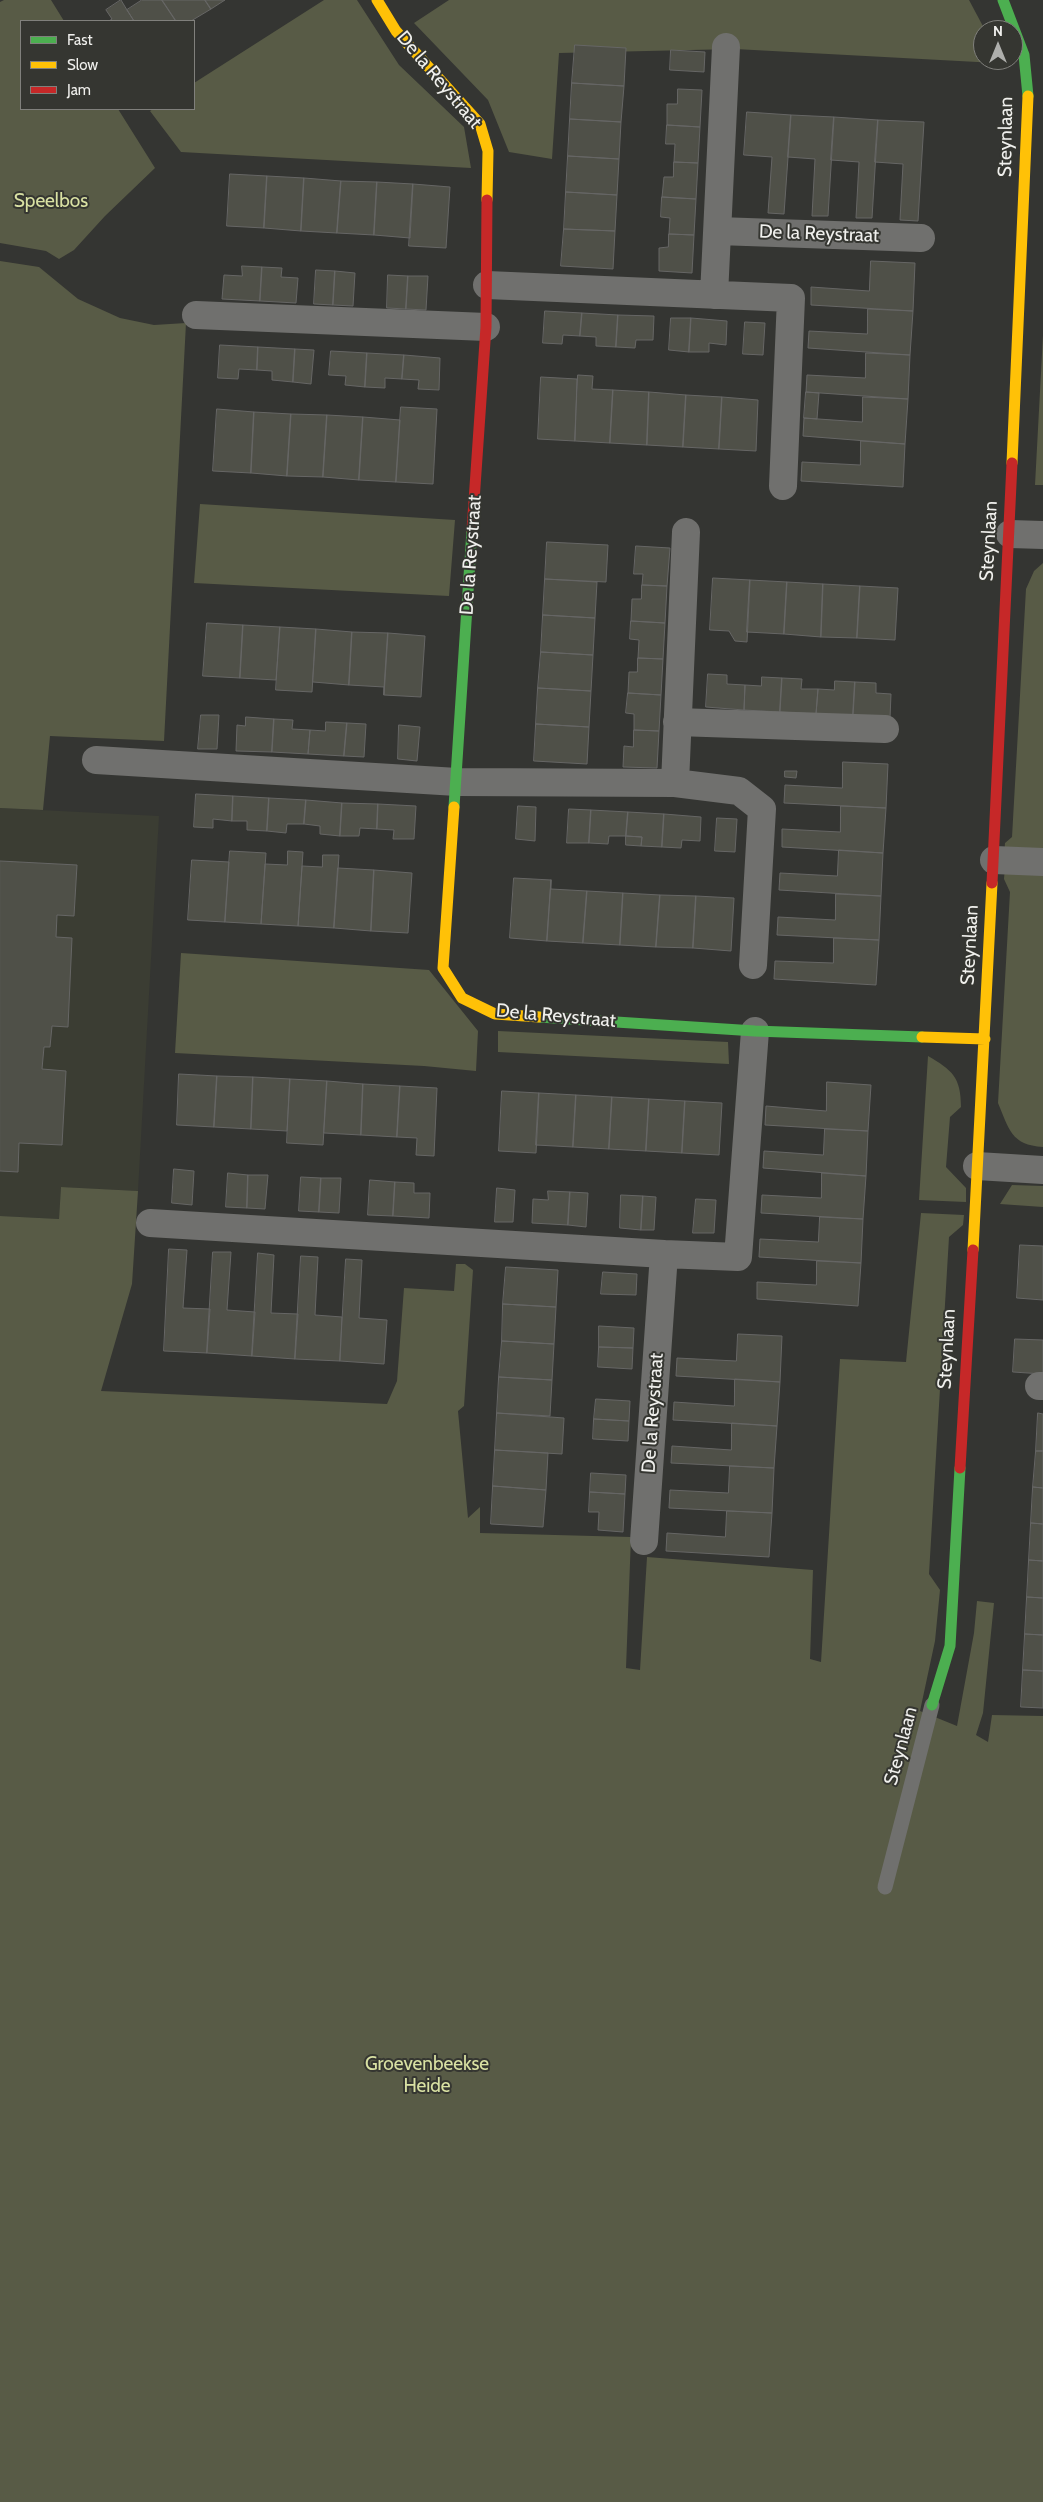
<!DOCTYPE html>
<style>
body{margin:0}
#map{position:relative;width:1043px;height:2502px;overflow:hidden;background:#343532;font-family:Cabin,sans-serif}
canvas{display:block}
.legend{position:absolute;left:20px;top:20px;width:175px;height:90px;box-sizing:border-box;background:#353631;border:1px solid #80807c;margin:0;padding:6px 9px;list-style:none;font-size:15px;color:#f0f0ed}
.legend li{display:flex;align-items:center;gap:10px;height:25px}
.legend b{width:25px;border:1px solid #80807c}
.north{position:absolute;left:973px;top:20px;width:50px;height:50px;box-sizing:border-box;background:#353631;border:1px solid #80807c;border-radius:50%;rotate:0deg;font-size:14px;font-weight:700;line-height:20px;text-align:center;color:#f0f0ed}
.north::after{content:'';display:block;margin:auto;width:18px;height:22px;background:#aeafac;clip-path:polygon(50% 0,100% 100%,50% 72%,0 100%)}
</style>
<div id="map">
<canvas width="1043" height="2502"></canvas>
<ul class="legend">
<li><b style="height:6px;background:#4caf50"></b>Fast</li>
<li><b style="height:6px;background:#ffc107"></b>Slow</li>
<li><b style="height:6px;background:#c62828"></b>Jam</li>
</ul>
<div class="north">N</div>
</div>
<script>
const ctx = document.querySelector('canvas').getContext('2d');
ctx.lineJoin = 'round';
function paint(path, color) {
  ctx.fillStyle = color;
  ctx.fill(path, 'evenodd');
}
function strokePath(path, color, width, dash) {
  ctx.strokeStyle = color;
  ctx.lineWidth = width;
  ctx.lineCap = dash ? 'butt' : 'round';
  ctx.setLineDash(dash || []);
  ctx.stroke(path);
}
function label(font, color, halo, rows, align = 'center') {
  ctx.font = font + ' Cabin,sans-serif';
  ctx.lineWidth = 4;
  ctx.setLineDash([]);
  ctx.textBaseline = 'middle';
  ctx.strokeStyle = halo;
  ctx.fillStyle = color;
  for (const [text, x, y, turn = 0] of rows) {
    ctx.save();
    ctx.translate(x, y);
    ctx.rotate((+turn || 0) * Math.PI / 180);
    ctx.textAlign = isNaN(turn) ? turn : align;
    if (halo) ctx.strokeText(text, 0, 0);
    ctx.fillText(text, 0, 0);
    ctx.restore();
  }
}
paint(new Path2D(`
 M 0,808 L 159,816 L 138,1191 L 61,1187 L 59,1219 L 0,1216 Z`), '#3b3d33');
paint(new Path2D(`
 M 4,0 L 51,0 L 64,21 L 21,21 L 21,109 L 118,109 L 155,168 L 105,216 L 74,250 L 59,259 L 46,251 L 0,243 L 0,2 Z
 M 324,0 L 357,0 L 399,65 L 464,127 L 471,168 L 181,152 L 150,111 L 153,109 L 194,109 L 194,83 Z
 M 449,0 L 969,0 L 985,30 L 983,30 L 983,60 L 995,60 L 996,63 L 735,49 L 559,53 L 552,159 L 509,152 L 488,100 L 414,23 Z
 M 0,261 L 39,267 L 78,299 L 120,318 L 154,325 L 186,323 L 164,741 L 50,736 L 43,810 L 0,808 Z
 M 1043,335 L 1043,485 L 1035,485 Z
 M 200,504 L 455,520 L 449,596 L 194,583 Z
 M 1043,563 L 1043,859 L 1004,856 L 1005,843 L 1012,837 L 1026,589 L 1034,571 Z
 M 1005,866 L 1043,869 L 1043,1147 C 1011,1145 1009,1129 998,1103 L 1010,892 L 1004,879 Z
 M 181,953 L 429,970 L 478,1031 L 476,1071 L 424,1066 L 175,1053 Z
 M 498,1031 L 728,1042 L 729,1064 L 498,1052 Z
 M 928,1056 C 952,1070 961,1077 961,1107 L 950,1117 L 946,1167 L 966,1188 L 966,1202 L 919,1200 Z
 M 1012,1185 L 1043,1186 L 1043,1207 L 1000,1204 Z
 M 61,1187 L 138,1191 L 132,1284 L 101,1391 L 387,1404 L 397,1381 L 404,1288 L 454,1291 L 456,1264 L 465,1264 L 473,1270 L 464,1406 L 458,1411 L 468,1518 L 480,1507 L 480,1533 L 631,1537 L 626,1668 L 640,1670 L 647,1557 L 813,1570 L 810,1659 L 821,1662 L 840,1359 L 906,1362 L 921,1213 L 964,1215 L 963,1225 L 949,1237 L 929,1574 L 940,1590 L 935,1641 L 920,1711 L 957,1726 L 974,1633 L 977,1601 L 994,1603 L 983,1713 L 976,1735 L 988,1742 L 992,1715 L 1043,1716 L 1043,2502 L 0,2502 L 0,1216 L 59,1219 Z`), '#585b46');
const building = new Path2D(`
 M 121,0 L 127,10 L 134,21 L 109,21 L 112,19 L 106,10 Z
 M 142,0 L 162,0 L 176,21 L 134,21 L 127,10 Z
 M 162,0 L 205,0 L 211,9 L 191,21 L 176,21 Z
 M 205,0 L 225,0 L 211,9 Z
 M 575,45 L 626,48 L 624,86 L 572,83 Z
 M 671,50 L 705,52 L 704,72 L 670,70 Z
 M 572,83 L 624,86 L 621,122 L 570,119 Z
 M 678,89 L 702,90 L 700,127 L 667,125 L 667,104 L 677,104 Z
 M 747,112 L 791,115 L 784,214 L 768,213 L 772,157 L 744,155 Z
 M 791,115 L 834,117 L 828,216 L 812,216 L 815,159 L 788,157 Z
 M 834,117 L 878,120 L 872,218 L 856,218 L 859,162 L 831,160 Z
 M 570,119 L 621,122 L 619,159 L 568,156 Z
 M 878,120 L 924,122 L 918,221 L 900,220 L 903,164 L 875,162 Z
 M 667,125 L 700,127 L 698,163 L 674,162 L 675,144 L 666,144 Z
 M 568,156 L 619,159 L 617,195 L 566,192 Z
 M 674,162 L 698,163 L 696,199 L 662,197 L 664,177 L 673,177 Z
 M 230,174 L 267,176 L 264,228 L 227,226 Z
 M 267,176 L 304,178 L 301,231 L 264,228 Z
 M 304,178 L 341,181 L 337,233 L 301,231 Z
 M 341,181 L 377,182 L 374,235 L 337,233 Z
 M 377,182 L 413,184 L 410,238 L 374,235 Z
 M 413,184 L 450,187 L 446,248 L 409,246 Z
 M 566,192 L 617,195 L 615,231 L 564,229 Z
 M 662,197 L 696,199 L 694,235 L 669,234 L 670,218 L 661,217 Z
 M 564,229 L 615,231 L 613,269 L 561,266 Z
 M 669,234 L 694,235 L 692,273 L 659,271 L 659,248 L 668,247 Z
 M 871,261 L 915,263 L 913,311 L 811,305 L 811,287 L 869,291 Z
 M 242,266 L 262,267 L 260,301 L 222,299 L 224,275 L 242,276 Z
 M 262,267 L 282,268 L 281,277 L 298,278 L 296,303 L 260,301 Z
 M 316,270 L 335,271 L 333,305 L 314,304 Z
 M 335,271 L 355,273 L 353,306 L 333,305 Z
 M 388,275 L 408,276 L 406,309 L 387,308 Z
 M 408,276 L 428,276 L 426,310 L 406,309 Z
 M 868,309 L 913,311 L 910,355 L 808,348 L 809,331 L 867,334 Z
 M 545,311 L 582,313 L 580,336 L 563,335 L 562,344 L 543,343 Z
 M 582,313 L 618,315 L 616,347 L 596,346 L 596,337 L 580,336 Z
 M 618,315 L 654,316 L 653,340 L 636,340 L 635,348 L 616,347 Z
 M 671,318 L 691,318 L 689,352 L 669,350 Z
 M 691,318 L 727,321 L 726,345 L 709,343 L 709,352 L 689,352 Z
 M 745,322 L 765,323 L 763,355 L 743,354 Z
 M 220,345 L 258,347 L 257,370 L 239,369 L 238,379 L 218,378 Z
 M 258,347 L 295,349 L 293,382 L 272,380 L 272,371 L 257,370 Z
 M 295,349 L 314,350 L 311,384 L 293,382 Z
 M 331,351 L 367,353 L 365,387 L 345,385 L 346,376 L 329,375 Z
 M 367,353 L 404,355 L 402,379 L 385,378 L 385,388 L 365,387 Z
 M 866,353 L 910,355 L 908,399 L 806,392 L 807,375 L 865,378 Z
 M 404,355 L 440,358 L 439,390 L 418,389 L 419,380 L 402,379 Z
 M 578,375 L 593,376 L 592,389 L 613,390 L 610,443 L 575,441 Z
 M 541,377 L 577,379 L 575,441 L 538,439 Z
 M 613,390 L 649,392 L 647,445 L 610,443 Z
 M 649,392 L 686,395 L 683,447 L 647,445 Z
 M 806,392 L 819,393 L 817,419 L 804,418 Z
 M 686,395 L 722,397 L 719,449 L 683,447 Z
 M 722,397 L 758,400 L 756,451 L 719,449 Z
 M 863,397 L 908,399 L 905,444 L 803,436 L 804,418 L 862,422 Z
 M 401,407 L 437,409 L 433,484 L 396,482 Z
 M 217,409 L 254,412 L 251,473 L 213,471 Z
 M 254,412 L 291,414 L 287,476 L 251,473 Z
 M 291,414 L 327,415 L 323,477 L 287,476 Z
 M 327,415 L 363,417 L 359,480 L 323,477 Z
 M 363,417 L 400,420 L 396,482 L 359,480 Z
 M 861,441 L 905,444 L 903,487 L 801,481 L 802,462 L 860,465 Z
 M 547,542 L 608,545 L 606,582 L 545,579 Z
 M 636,546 L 670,548 L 667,586 L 642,585 L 643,574 L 634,574 Z
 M 713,578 L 750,580 L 747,642 L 735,641 L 729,631 L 710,630 Z
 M 545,579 L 597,582 L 595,618 L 543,615 Z
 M 750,580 L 787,582 L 784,634 L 747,632 Z
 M 787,582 L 823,584 L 821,637 L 784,634 Z
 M 823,584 L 860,586 L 857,638 L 821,637 Z
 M 642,585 L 667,586 L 665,623 L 631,621 L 632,599 L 641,599 Z
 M 860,586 L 898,588 L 895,640 L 857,638 Z
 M 543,615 L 595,618 L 593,655 L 541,652 Z
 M 631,621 L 665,623 L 663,659 L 638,658 L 639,640 L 630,639 Z
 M 207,623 L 243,625 L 240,678 L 203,676 Z
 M 243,625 L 280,627 L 276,680 L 240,678 Z
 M 280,627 L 316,629 L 312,692 L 276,690 Z
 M 316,629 L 352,632 L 349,685 L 313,682 Z
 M 352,632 L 388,633 L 384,695 L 384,687 L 349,685 Z
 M 388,633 L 425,636 L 421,697 L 384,695 Z
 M 541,652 L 593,655 L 591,691 L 538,688 Z
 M 638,658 L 663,659 L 661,695 L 628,693 L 629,672 L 637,672 Z
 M 708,674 L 727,675 L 727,684 L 745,685 L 744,710 L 706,707 Z
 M 762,677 L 782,678 L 780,712 L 744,710 L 745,685 L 761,686 Z
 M 782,678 L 802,679 L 801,689 L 818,689 L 816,714 L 780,712 Z
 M 835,681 L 855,682 L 853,716 L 816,714 L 818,689 L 834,690 Z
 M 855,682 L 876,683 L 876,693 L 891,694 L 890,718 L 853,716 Z
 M 538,688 L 591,691 L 589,727 L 536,724 Z
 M 628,693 L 661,695 L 659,731 L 634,730 L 634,714 L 626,713 Z
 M 201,715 L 219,715 L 217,749 L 198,749 Z
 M 246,717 L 274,719 L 272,752 L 236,751 L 237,725 L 245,726 Z
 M 274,719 L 293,720 L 292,729 L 310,730 L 308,754 L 272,752 Z
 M 326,722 L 347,723 L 344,756 L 308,754 L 310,730 L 325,731 Z
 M 347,723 L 366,724 L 364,757 L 344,756 Z
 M 536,724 L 589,727 L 587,764 L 534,761 Z
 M 399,725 L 420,727 L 417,761 L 398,759 Z
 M 634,730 L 659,731 L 657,768 L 623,767 L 624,746 L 633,747 Z
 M 843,762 L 888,764 L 886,808 L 784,803 L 785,785 L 842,788 Z
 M 785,771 L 797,771 L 796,778 L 785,777 Z
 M 196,794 L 233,796 L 232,821 L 213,819 L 213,828 L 194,827 Z
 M 233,796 L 269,798 L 267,831 L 247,830 L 247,821 L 232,821 Z
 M 269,798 L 306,800 L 304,824 L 287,824 L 286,833 L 267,831 Z
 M 306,800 L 342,803 L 340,836 L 320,834 L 320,826 L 304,824 Z
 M 342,803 L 378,804 L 377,829 L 360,828 L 359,836 L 340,836 Z
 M 378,804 L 416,806 L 414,839 L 393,839 L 394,830 L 377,829 Z
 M 518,806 L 536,807 L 535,841 L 516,839 Z
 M 841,806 L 886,808 L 883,853 L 782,847 L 782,829 L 840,832 Z
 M 569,809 L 591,810 L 589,843 L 567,843 Z
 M 591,810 L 628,812 L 626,836 L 609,836 L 608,844 L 589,843 Z
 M 628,812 L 664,814 L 662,847 L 641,846 L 642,837 L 626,836 Z
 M 664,814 L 701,817 L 700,841 L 682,840 L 681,848 L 662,847 Z
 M 717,818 L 737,819 L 735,852 L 715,851 Z
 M 626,836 L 642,837 L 641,846 L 626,845 Z
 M 839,850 L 883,853 L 881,896 L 779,890 L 780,873 L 837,876 Z
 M 230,851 L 266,853 L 261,924 L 225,922 Z
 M 288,851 L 303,852 L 298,926 L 261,924 L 265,864 L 287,865 Z
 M 323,855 L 339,855 L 334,928 L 298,926 L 302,866 L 322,867 Z
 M 192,860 L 229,862 L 225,922 L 188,920 Z
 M 0,861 L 77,865 L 74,916 L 57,915 L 56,937 L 72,938 L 68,1027 L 52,1026 L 50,1047 L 44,1047 L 42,1069 L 66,1071 L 62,1145 L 19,1143 L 18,1172 L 0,1171 Z
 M 338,868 L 374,870 L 371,931 L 334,928 Z
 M 374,870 L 412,873 L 408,933 L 371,931 Z
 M 514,878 L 551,880 L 547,941 L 510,938 Z
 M 551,880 L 551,889 L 587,891 L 583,943 L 547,941 Z
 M 587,891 L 623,893 L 620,945 L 583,943 Z
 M 623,893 L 660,895 L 656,947 L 620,945 Z
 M 836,894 L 881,896 L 879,940 L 777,935 L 778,917 L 835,920 Z
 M 660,895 L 696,896 L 693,948 L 656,947 Z
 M 696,896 L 734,898 L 731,951 L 693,948 Z
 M 834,938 L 879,940 L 876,985 L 774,979 L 775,961 L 833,963 Z
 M 179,1074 L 217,1076 L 214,1127 L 177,1125 Z
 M 217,1076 L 253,1077 L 251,1129 L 214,1127 Z
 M 253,1077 L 290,1079 L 287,1131 L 251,1129 Z
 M 290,1079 L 327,1081 L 323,1145 L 287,1143 Z
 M 327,1081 L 363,1084 L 361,1135 L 324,1133 Z
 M 827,1082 L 871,1085 L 868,1131 L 765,1125 L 766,1106 L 826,1111 Z
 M 363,1084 L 400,1086 L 397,1137 L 361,1135 Z
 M 400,1086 L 437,1088 L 434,1156 L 416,1155 L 417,1138 L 397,1137 Z
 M 502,1091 L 539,1093 L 536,1153 L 499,1151 Z
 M 539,1093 L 576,1095 L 573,1147 L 536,1145 Z
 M 576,1095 L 612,1097 L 609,1149 L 573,1147 Z
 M 612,1097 L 649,1099 L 646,1151 L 609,1149 Z
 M 649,1099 L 685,1101 L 682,1153 L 646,1151 Z
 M 685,1101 L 722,1103 L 719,1155 L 682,1153 Z
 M 825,1129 L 868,1131 L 866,1176 L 763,1168 L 764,1151 L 823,1155 Z
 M 174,1169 L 194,1171 L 192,1205 L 172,1203 Z
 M 228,1173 L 248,1175 L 247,1208 L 226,1207 Z
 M 822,1173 L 866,1176 L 863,1219 L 761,1213 L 762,1195 L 821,1198 Z
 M 248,1175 L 268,1175 L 265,1209 L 247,1208 Z
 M 301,1177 L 321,1178 L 319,1212 L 299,1211 Z
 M 321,1178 L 341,1178 L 339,1213 L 319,1212 Z
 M 370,1180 L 395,1182 L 393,1216 L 368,1215 Z
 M 395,1182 L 414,1183 L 414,1193 L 430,1193 L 429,1218 L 393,1216 Z
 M 497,1188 L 515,1190 L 513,1222 L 495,1222 Z
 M 548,1191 L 570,1192 L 568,1225 L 532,1223 L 533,1199 L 548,1200 Z
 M 570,1192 L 588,1193 L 586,1227 L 568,1225 Z
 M 621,1195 L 643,1196 L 641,1230 L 620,1228 Z
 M 643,1196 L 656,1197 L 654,1230 L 641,1230 Z
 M 696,1199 L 716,1200 L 714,1233 L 693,1233 Z
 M 820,1217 L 863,1219 L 861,1263 L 759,1257 L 760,1239 L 818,1242 Z
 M 1020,1245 L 1043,1246 L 1043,1300 L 1017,1298 Z
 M 169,1249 L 187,1250 L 183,1308 L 210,1309 L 207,1353 L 164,1351 Z
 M 213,1252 L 231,1252 L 227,1310 L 255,1312 L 252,1356 L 207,1353 Z
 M 258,1253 L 274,1255 L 271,1313 L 298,1314 L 295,1359 L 252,1356 Z
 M 301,1256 L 318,1257 L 315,1315 L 342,1317 L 340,1361 L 295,1359 Z
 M 346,1259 L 362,1260 L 359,1318 L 387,1320 L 384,1364 L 340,1361 Z
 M 817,1261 L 861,1263 L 858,1306 L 757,1299 L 757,1282 L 816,1285 Z
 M 506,1267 L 558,1270 L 556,1307 L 503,1304 Z
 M 603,1272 L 637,1274 L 636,1295 L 601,1294 Z
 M 503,1304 L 556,1307 L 554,1344 L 502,1341 Z
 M 599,1326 L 634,1328 L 633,1348 L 599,1347 Z
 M 738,1334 L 782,1336 L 780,1382 L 676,1376 L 677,1358 L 736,1361 Z
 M 1015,1339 L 1043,1340 L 1043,1374 L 1013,1372 Z
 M 502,1341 L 554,1344 L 552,1380 L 499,1377 Z
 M 599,1347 L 633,1348 L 632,1369 L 598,1367 Z
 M 499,1377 L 552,1380 L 550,1416 L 497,1413 Z
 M 735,1379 L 780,1382 L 777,1426 L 673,1420 L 674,1402 L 734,1406 Z
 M 596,1399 L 630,1401 L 629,1421 L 594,1419 Z
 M 497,1413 L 564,1418 L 562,1454 L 495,1450 Z
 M 1038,1413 L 1043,1414 L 1043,1451 L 1036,1451 Z
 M 594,1419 L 629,1421 L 628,1441 L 593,1439 Z
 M 732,1423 L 777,1426 L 774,1468 L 671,1463 L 672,1446 L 731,1450 Z
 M 495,1450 L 548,1453 L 546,1490 L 493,1486 Z
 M 1036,1451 L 1043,1451 L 1043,1488 L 1033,1487 Z
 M 730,1466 L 774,1468 L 772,1513 L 669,1508 L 670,1490 L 728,1493 Z
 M 591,1473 L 626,1475 L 625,1494 L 590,1492 Z
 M 493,1486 L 546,1490 L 543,1527 L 491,1524 Z
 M 1033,1487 L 1043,1488 L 1043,1524 L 1031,1523 Z
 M 590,1492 L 625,1494 L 623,1532 L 598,1530 L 599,1512 L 589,1512 Z
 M 727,1511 L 772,1513 L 769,1557 L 666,1551 L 667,1533 L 725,1537 Z
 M 1031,1523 L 1043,1524 L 1043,1561 L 1029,1560 Z
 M 1029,1560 L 1043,1561 L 1043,1598 L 1027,1597 Z
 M 1027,1597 L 1043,1598 L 1043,1635 L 1025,1634 Z
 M 1025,1634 L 1043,1635 L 1043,1671 L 1023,1670 Z
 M 1023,1670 L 1043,1671 L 1043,1708 L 1021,1707 Z`);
paint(building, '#4f5048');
strokePath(building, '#666665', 1);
strokePath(new Path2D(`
 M 885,1887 L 932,1705`), '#70706e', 15);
strokePath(new Path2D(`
 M 718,231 L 921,238
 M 487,285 L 791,298 L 783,486
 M 714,295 L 726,47
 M 196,315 L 486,327
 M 1010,534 L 1043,535
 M 677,722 L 885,729
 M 96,760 L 457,782 L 675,783 L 739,791 L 762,809 L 753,965
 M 675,783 L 686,532
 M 994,860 L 1043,862
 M 977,1166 L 1043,1170
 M 150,1223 L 664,1254 L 738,1257 L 755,1031
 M 1039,1386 L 1043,1386
 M 644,1541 L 664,1254`), '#70706e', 28);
strokePath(new Path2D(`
 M 1003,0 L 1024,55 L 1028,96
 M 454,807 L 472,530
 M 539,1017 L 755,1031 L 922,1037
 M 932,1705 L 950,1646 L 960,1468`), '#4caf50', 11);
strokePath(new Path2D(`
 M 377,0 L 396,31 L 480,124 L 488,151 L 487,200
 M 1012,463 L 1028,96
 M 454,807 L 443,968 L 462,998 L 495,1014 L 539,1017
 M 922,1037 L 985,1039
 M 973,1250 L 992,883`), '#ffc107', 11);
strokePath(new Path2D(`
 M 472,530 L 486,327 L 487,200
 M 992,883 L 1012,463
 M 960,1468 L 973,1250`), '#c62828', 11);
label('19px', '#f0f0ed', '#353631', [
 ["De la Reystraat",439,80,50],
 ["Steynlaan",1006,137,-89],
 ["De la Reystraat",819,234,2],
 ["Steynlaan",989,541,-87],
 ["De la Reystraat",471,555,-86],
 ["Steynlaan",970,945,-87],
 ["De la Reystraat",556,1016,5],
 ["Steynlaan",947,1349,-87],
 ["De la Reystraat",653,1413,-86],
 ["Steynlaan",901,1746,-75]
]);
label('19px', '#d9e1a3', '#353631', [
 ["Speelbos",51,201],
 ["Groevenbeekse",427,2064],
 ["Heide",427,2086]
]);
</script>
